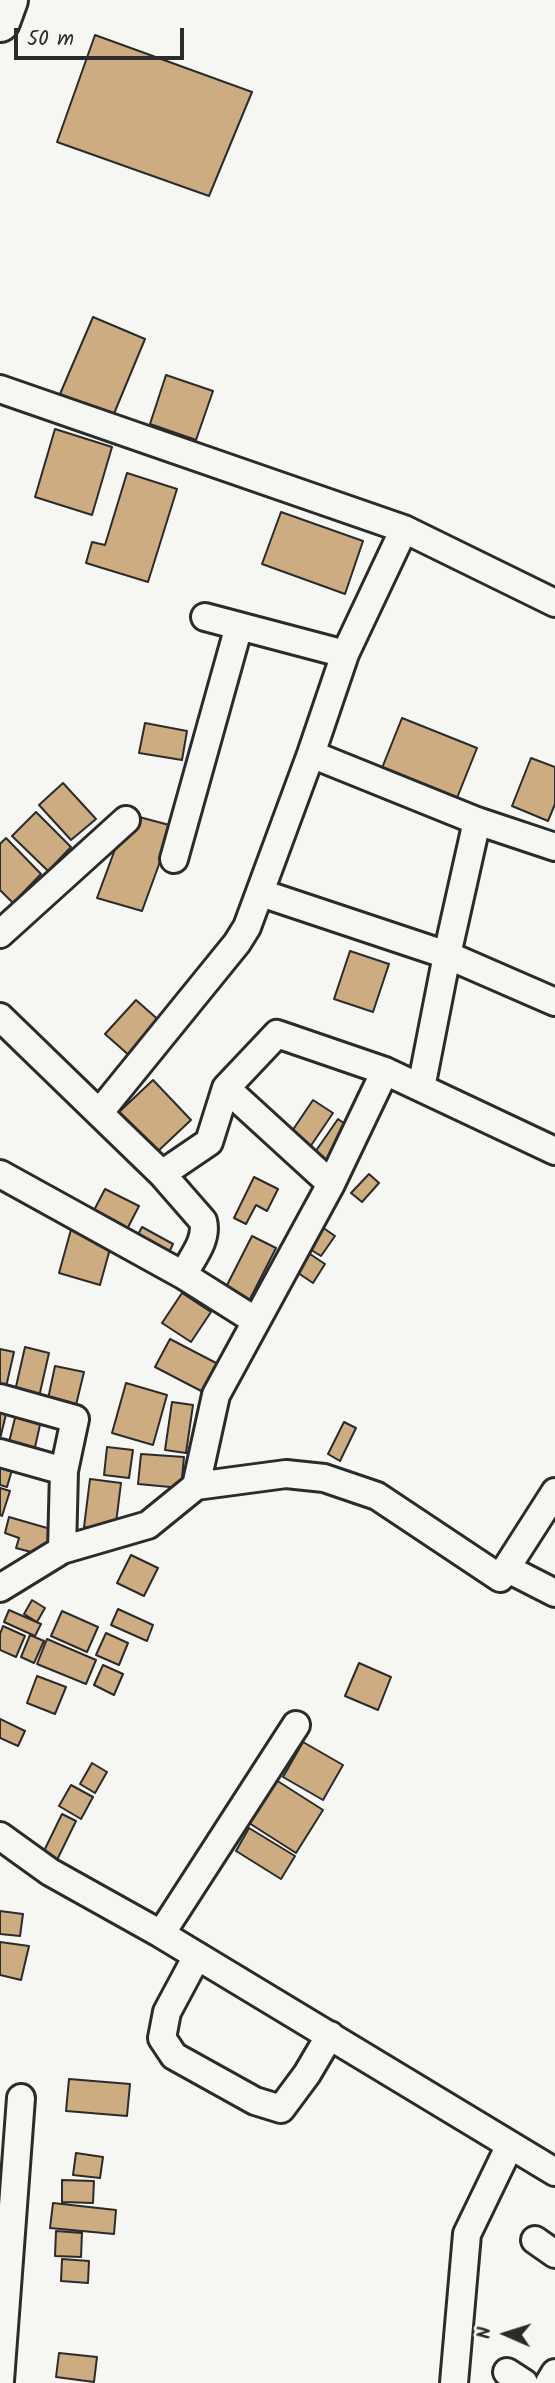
<!DOCTYPE html>
<style>
body{margin:0}
#map{position:relative;width:555px;height:2383px;overflow:hidden;background:#f6f6f2;font-family:Kalam,sans-serif}
canvas{display:block}
.north{position:absolute;left:471px;top:2299px;width:70px;height:70px;-webkit-text-stroke:5px #f6f6f2;paint-order:stroke;rotate:273deg;font-size:19px;font-weight:700;line-height:28px;text-align:center;color:#2b2b2b}
.north::after{content:'';display:block;margin:auto;width:24px;height:32px;background:#2b2b2b;clip-path:polygon(50% 0,100% 100%,50% 72%,0 100%)}
.scale{position:absolute;left:14px;top:28px;width:170px;height:32px;box-sizing:border-box;border:4px solid #2b2b2b;border-top:0;padding-left:9px;font-size:21px;line-height:24px;white-space:nowrap;color:#2b2b2b;-webkit-text-stroke:5px #f6f6f2;paint-order:stroke}
</style>
<div id="map">
<canvas width="555" height="2383"></canvas>
<div class="north">N</div>
<div class="scale">50 m</div>
</div>
<script>
const ctx = document.querySelector('canvas').getContext('2d');
ctx.lineJoin = 'round';
function paint(path, color) {
  ctx.fillStyle = color;
  ctx.fill(path, 'evenodd');
}
function strokePath(path, color, width, dash) {
  ctx.strokeStyle = color;
  ctx.lineWidth = width;
  ctx.lineCap = dash ? 'butt' : 'round';
  ctx.setLineDash(dash || []);
  ctx.stroke(path);
}
const building = new Path2D(`
 M 95,35 L 252,92 L 209,196 L 57,142 Z
 M 93,317 L 145,339 L 113,416 L 60,394 Z
 M 166,375 L 213,391 L 196,440 L 150,424 Z
 M 55,429 L 112,447 L 92,515 L 35,497 Z
 M 127,473 L 177,489 L 148,582 L 86,563 L 92,542 L 105,545 Z
 M 281,512 L 363,541 L 345,594 L 262,564 Z
 M 402,718 L 477,748 L 457,798 L 382,768 Z
 M 145,723 L 187,731 L 182,760 L 139,753 Z
 M 531,758 L 555,767 L 555,804 L 548,821 L 512,806 Z
 M 63,783 L 96,819 L 71,840 L 39,805 Z
 M 36,812 L 71,847 L 48,871 L 12,836 Z
 M 128,814 L 173,826 L 142,911 L 97,898 Z
 M 6,838 L 41,874 L 13,903 L 0,890 L 0,844 Z
 M 350,951 L 389,964 L 373,1012 L 334,999 Z
 M 136,1000 L 162,1023 L 131,1057 L 105,1034 Z
 M 153,1080 L 191,1120 L 156,1153 L 118,1113 Z
 M 313,1100 L 333,1113 L 308,1150 L 288,1137 Z
 M 338,1119 L 352,1129 L 328,1165 L 313,1155 Z
 M 369,1174 L 379,1183 L 362,1202 L 351,1193 Z
 M 254,1177 L 278,1189 L 267,1211 L 256,1205 L 246,1224 L 234,1218 Z
 M 105,1189 L 139,1206 L 123,1237 L 89,1220 Z
 M 72,1226 L 113,1238 L 100,1285 L 59,1273 Z
 M 142,1227 L 173,1244 L 166,1259 L 134,1242 Z
 M 322,1227 L 335,1236 L 321,1256 L 308,1248 Z
 M 252,1236 L 276,1248 L 248,1303 L 224,1291 Z
 M 304,1250 L 325,1264 L 313,1283 L 292,1269 Z
 M 182,1293 L 211,1312 L 191,1342 L 162,1323 Z
 M 170,1339 L 220,1365 L 205,1393 L 155,1367 Z
 M 25,1347 L 49,1353 L 39,1397 L 15,1391 Z
 M 0,1349 L 14,1352 L 6,1387 L 0,1386 Z
 M 55,1366 L 84,1372 L 76,1405 L 48,1399 Z
 M 126,1383 L 167,1395 L 153,1445 L 112,1433 Z
 M 172,1402 L 193,1405 L 186,1453 L 165,1450 Z
 M 0,1404 L 8,1406 L 0,1439 Z
 M 17,1410 L 42,1416 L 33,1456 L 7,1450 Z
 M 344,1422 L 356,1428 L 340,1461 L 328,1454 Z
 M 107,1447 L 133,1450 L 129,1478 L 104,1475 Z
 M 141,1454 L 184,1457 L 181,1488 L 138,1484 Z
 M 0,1459 L 14,1463 L 7,1487 L 0,1485 Z
 M 90,1479 L 121,1483 L 115,1531 L 84,1527 Z
 M 0,1488 L 10,1491 L 2,1516 L 0,1515 Z
 M 9,1517 L 54,1530 L 46,1556 L 16,1548 L 19,1538 L 5,1533 Z
 M 131,1555 L 158,1568 L 144,1596 L 117,1583 Z
 M 32,1600 L 45,1608 L 37,1622 L 24,1614 Z
 M 118,1609 L 153,1625 L 147,1641 L 111,1625 Z
 M 9,1610 L 41,1624 L 35,1636 L 4,1622 Z
 M 62,1611 L 98,1627 L 87,1652 L 51,1636 Z
 M 3,1626 L 25,1636 L 16,1657 L 0,1650 L 0,1634 Z
 M 106,1633 L 128,1643 L 119,1665 L 96,1655 Z
 M 30,1635 L 44,1641 L 34,1663 L 21,1657 Z
 M 47,1639 L 96,1660 L 86,1684 L 37,1664 Z
 M 359,1663 L 391,1677 L 378,1710 L 345,1696 Z
 M 103,1665 L 123,1674 L 114,1695 L 94,1685 Z
 M 37,1676 L 66,1687 L 55,1714 L 27,1703 Z
 M 0,1719 L 25,1731 L 18,1746 L 0,1738 Z
 M 303,1742 L 343,1765 L 323,1800 L 283,1777 Z
 M 92,1763 L 107,1772 L 95,1793 L 80,1784 Z
 M 276,1780 L 323,1810 L 296,1853 L 249,1823 Z
 M 71,1785 L 93,1797 L 81,1819 L 59,1806 Z
 M 62,1814 L 76,1821 L 55,1864 L 41,1857 Z
 M 249,1828 L 295,1856 L 281,1879 L 236,1851 Z
 M 0,1911 L 23,1914 L 20,1936 L 0,1934 Z
 M 0,1942 L 29,1946 L 21,1980 L 0,1975 Z
 M 69,2079 L 130,2084 L 127,2116 L 66,2111 Z
 M 76,2153 L 103,2157 L 100,2178 L 73,2175 Z
 M 62,2180 L 94,2181 L 93,2203 L 62,2202 Z
 M 53,2203 L 116,2210 L 114,2234 L 50,2228 Z
 M 56,2231 L 82,2233 L 81,2257 L 55,2256 Z
 M 62,2259 L 89,2261 L 88,2283 L 61,2281 Z
 M 59,2353 L 97,2357 L 94,2382 L 56,2377 Z`);
paint(building, '#ccac80');
strokePath(building, '#2b2b2b', 2);
const street = new Path2D(`
 M 0,389 L 404,529 L 555,603
 M 205,617 L 345,654
 M 311,754 L 477,821 L 555,847
 M 174,859 L 239,626
 M 261,893 L 447,955 L 555,1002
 M 0,934 L 126,820
 M 0,1017 L 162,1174 L 209,1142 L 226,1088 L 277,1034 L 385,1071 L 555,1151
 M 226,1088 L 331,1184
 M 421,1088 L 447,955 L 477,821
 M 99,1113 L 237,943 L 247,927 L 311,754 L 345,654 L 404,529
 M 0,1174 L 183,1275 L 256,1321
 M 162,1174 L 203,1221 C 208,1240 192,1258 183,1275
 M 0,1398 L 75,1419 L 64,1471 L 62,1550
 M 0,1453 L 64,1471
 M 196,1486 L 216,1395 L 331,1184 L 385,1071
 M 506,1568 L 555,1593
 M 0,1588 L 62,1550 L 148,1525 L 196,1486 L 286,1474 L 324,1478 L 377,1496 L 500,1578 L 555,1492
 M 0,1836 L 50,1872 L 161,1934 L 555,2172
 M 161,1934 L 296,1725
 M 197,1956 L 167,2012 L 162,2038 L 174,2056 L 255,2101 L 281,2109 L 307,2074 L 330,2035
 M 535,2240 L 555,2254
 M 507,2372 L 524,2383
 M 0,2381 L 21,2098
 M 454,2383 L 467,2234 L 510,2145
 M 549,2383 L 555,2373`);
const secondary = new Path2D(`
 M 0,22 L 8,0`);
strokePath(street, '#2b2b2b', 32);
strokePath(secondary, '#2b2b2b', 44);
strokePath(street, '#f6f6f2', 26);
strokePath(secondary, '#f6f6f2', 38);
</script>
